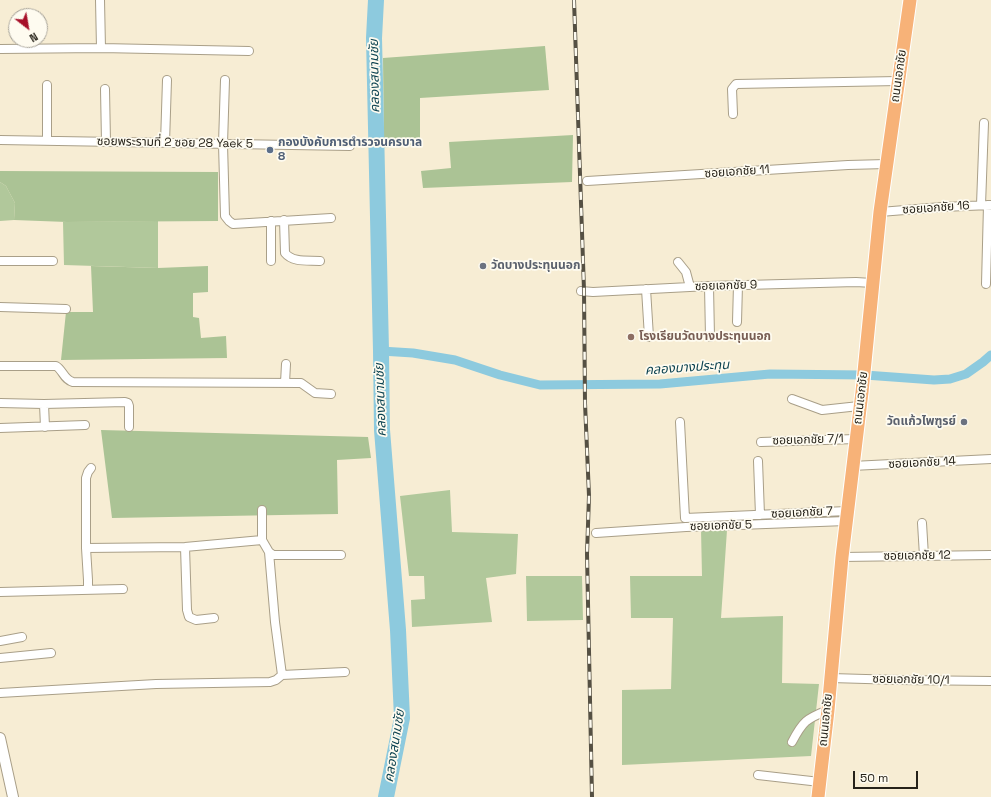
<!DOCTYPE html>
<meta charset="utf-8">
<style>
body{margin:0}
#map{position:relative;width:991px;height:797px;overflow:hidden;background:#f7edd4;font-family:"Space Grotesk",sans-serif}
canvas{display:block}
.north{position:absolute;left:8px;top:8px;width:40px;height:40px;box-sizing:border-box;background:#fefbf0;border:1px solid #a8a49a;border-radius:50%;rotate:149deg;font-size:11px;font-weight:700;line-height:16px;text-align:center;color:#262219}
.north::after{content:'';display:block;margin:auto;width:14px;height:18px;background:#a70f29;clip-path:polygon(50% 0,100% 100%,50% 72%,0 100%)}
.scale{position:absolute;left:853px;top:771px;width:65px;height:18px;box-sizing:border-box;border:2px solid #262219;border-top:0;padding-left:5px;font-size:12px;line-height:14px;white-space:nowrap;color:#262219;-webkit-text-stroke:3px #fefbf0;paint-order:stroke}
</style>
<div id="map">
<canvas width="991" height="797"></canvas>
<div class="north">N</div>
<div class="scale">50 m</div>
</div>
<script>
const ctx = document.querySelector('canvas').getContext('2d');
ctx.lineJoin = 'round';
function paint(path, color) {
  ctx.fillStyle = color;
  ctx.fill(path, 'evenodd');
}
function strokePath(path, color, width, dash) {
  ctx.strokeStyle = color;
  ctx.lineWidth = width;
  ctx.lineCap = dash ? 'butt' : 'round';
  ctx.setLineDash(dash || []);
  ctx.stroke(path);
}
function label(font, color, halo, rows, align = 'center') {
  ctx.font = font + ' "Space Grotesk","Noto Sans Thai",sans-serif';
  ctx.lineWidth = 3.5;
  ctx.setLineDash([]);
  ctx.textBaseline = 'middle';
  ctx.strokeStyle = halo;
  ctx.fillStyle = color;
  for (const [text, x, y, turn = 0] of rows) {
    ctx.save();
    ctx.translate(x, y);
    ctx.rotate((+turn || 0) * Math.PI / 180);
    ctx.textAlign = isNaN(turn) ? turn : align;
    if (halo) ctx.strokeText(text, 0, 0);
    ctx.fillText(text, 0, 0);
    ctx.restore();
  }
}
paint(new Path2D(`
 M 0,182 L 6,186 L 15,203 L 14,220 L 0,221 Z
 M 158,221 L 158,268 L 64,265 L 63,222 Z
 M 450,490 L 452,532 L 518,534 L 516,574 L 486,578 L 492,622 L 412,627 L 411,600 L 425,599 L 424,576 L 409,576 L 400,496 Z
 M 701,529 L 727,530 L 721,618 L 783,616 L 782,683 L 819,684 L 811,756 L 622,765 L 622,690 L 671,689 L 673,618 L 631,618 L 630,576 L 702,576 Z
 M 526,576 L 582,576 L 583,620 L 527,621 Z`), '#b1c89b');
paint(new Path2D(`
 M 545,46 L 549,90 L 420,98 L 420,144 L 384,148 L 383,58 Z
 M 573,135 L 572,182 L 423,188 L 421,171 L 451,168 L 449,142 Z
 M 0,171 L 218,172 L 218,221 L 67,222 L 14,220 L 15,203 L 6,186 L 0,182 Z
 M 91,266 L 158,268 L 208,266 L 208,292 L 193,293 L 193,317 L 199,318 L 201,338 L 226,336 L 227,358 L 61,360 L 66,312 L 93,312 Z
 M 101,430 L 368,437 L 371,458 L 337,460 L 338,514 L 112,518 Z`), '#abc395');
strokePath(new Path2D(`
 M 381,351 L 413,353 L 455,360 L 500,375 L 540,385 L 660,384 L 770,374 L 865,375 L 934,380 L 950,379 L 966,374 L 983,362 L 991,355`), '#8dcade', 9);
strokePath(new Path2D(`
 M 376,0 L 374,38 L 381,351 L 382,430 L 398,630 L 402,718 L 386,797`), '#8dcade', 16);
const minor = new Path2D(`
 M 100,0 L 101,48
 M 0,49 L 101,48 L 249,51
 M 225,80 L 223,144 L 225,216 L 229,221 L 233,224 L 331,218
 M 105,89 L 106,142
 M 733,114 L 732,89 L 736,84 L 898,81
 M 0,140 L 350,146
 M 47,141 L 47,85
 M 165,143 L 167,80
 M 587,181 L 848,165 L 886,164
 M 981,205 L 984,123
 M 880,212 L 942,207 L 991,205
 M 284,220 L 285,253 C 293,263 309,260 320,261
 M 0,261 L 53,261
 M 271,261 L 271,221
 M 678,262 L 686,272 L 690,287
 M 986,284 L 988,205
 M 709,286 L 710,337
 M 646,289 L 649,337
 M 581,291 L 593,292 L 709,286 L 856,282 L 872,283
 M 0,307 L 66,309
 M 737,322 L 738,285
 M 0,366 L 56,366 C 63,370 64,380 73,382 L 301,383 L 315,393 L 331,394
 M 285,383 L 286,364
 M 792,399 L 822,410 L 859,406
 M 0,403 L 44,404 L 125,402 L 128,403 L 129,406 L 129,427
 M 44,404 L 45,427
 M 680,422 L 685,518 L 847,511
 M 0,428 L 85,425
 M 761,442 L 856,439
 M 758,461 L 760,515
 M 852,466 L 991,459
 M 922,523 L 924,556
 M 596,533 L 686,527 L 846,521
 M 262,540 L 262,510
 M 185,547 L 187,610 L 189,617 L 196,620 L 214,618
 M 86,548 L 185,547 L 262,540 L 269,552 L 273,555 L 341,555
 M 269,552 L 275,622 L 282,675
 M 842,557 L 991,555
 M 88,589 L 88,580 L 86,548 L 86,478 L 88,472 L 91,468
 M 0,592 L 123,589
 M 0,641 L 22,637
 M 0,658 L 51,653
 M 831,678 L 900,680 L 991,681
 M 0,693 L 156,684 L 270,682 L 276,680 L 282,675 L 345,672
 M 792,742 C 803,721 806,719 828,710
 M 758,775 L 820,782`);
const tertiary = new Path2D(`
 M 0,738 L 13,797`);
const primary = new Path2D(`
 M 818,797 L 828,710 L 842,557 L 862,392 L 880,212 L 910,0`);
strokePath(minor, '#a99f88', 10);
strokePath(tertiary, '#a99f88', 12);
strokePath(primary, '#fff', 15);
strokePath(minor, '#fff', 8);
strokePath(tertiary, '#fff', 10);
strokePath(primary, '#f7b278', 13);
const rail = new Path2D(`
 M 574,0 L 584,290 L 585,403 L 589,496 L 587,554 L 592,797`);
strokePath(rail, '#555043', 4);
strokePath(rail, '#fefbf0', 2.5, [8]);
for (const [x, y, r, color] of [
 [270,150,4,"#5c6f8a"],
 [483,266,4,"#6b7280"],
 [631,337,4,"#8d6e63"],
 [964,422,4,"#6b7280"]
]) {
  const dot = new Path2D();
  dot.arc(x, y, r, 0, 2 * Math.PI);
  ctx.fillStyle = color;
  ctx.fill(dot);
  strokePath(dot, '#fefbf0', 1.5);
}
label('12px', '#262219', '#fefbf0', [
 ["ถนนเอกชัย",899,76,-82],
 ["ซอยพระรามที่ 2 ซอย 28 Yaek 5",175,143,1],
 ["ซอยเอกชัย 11",737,172,-4],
 ["ซอยเอกชัย 16",936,208,-4],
 ["ซอยเอกชัย 9",726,286,-2],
 ["ถนนเอกชัย",861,398,-83],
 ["ซอยเอกชัย 7/1",808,440,-2],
 ["ซอยเอกชัย 14",922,463,-3],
 ["ซอยเอกชัย 7",802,513,-3],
 ["ซอยเอกชัย 5",721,526,-2],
 ["ซอยเอกชัย 12",917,556,-1],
 ["ซอยเอกชัย 10/1",911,680,1],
 ["ถนนเอกชัย",826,720,-84]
]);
label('bold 12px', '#4e5e75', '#fefbf0', [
 ["กองบังคับการตำรวจนครบาล",278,143],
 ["8",278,157]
], 'left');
label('bold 12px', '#5b616d', '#fefbf0', [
 ["วัดบางประทุนนอก",491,266],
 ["วัดแก้วไพฑูรย์",956,422,"right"]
], 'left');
label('bold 12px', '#785e54', '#fefbf0', [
 ["โรงเรียนวัดบางประทุนนอก",639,337]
], 'left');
label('italic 13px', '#0d4351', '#fefbf0', [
 ["คลองสนามชัย",375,76,-91],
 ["คลองบางประทุน",687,368,-4],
 ["คลองสนามชัย",381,400,-92],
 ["คลองสนามชัย",395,746,-81]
]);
</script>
